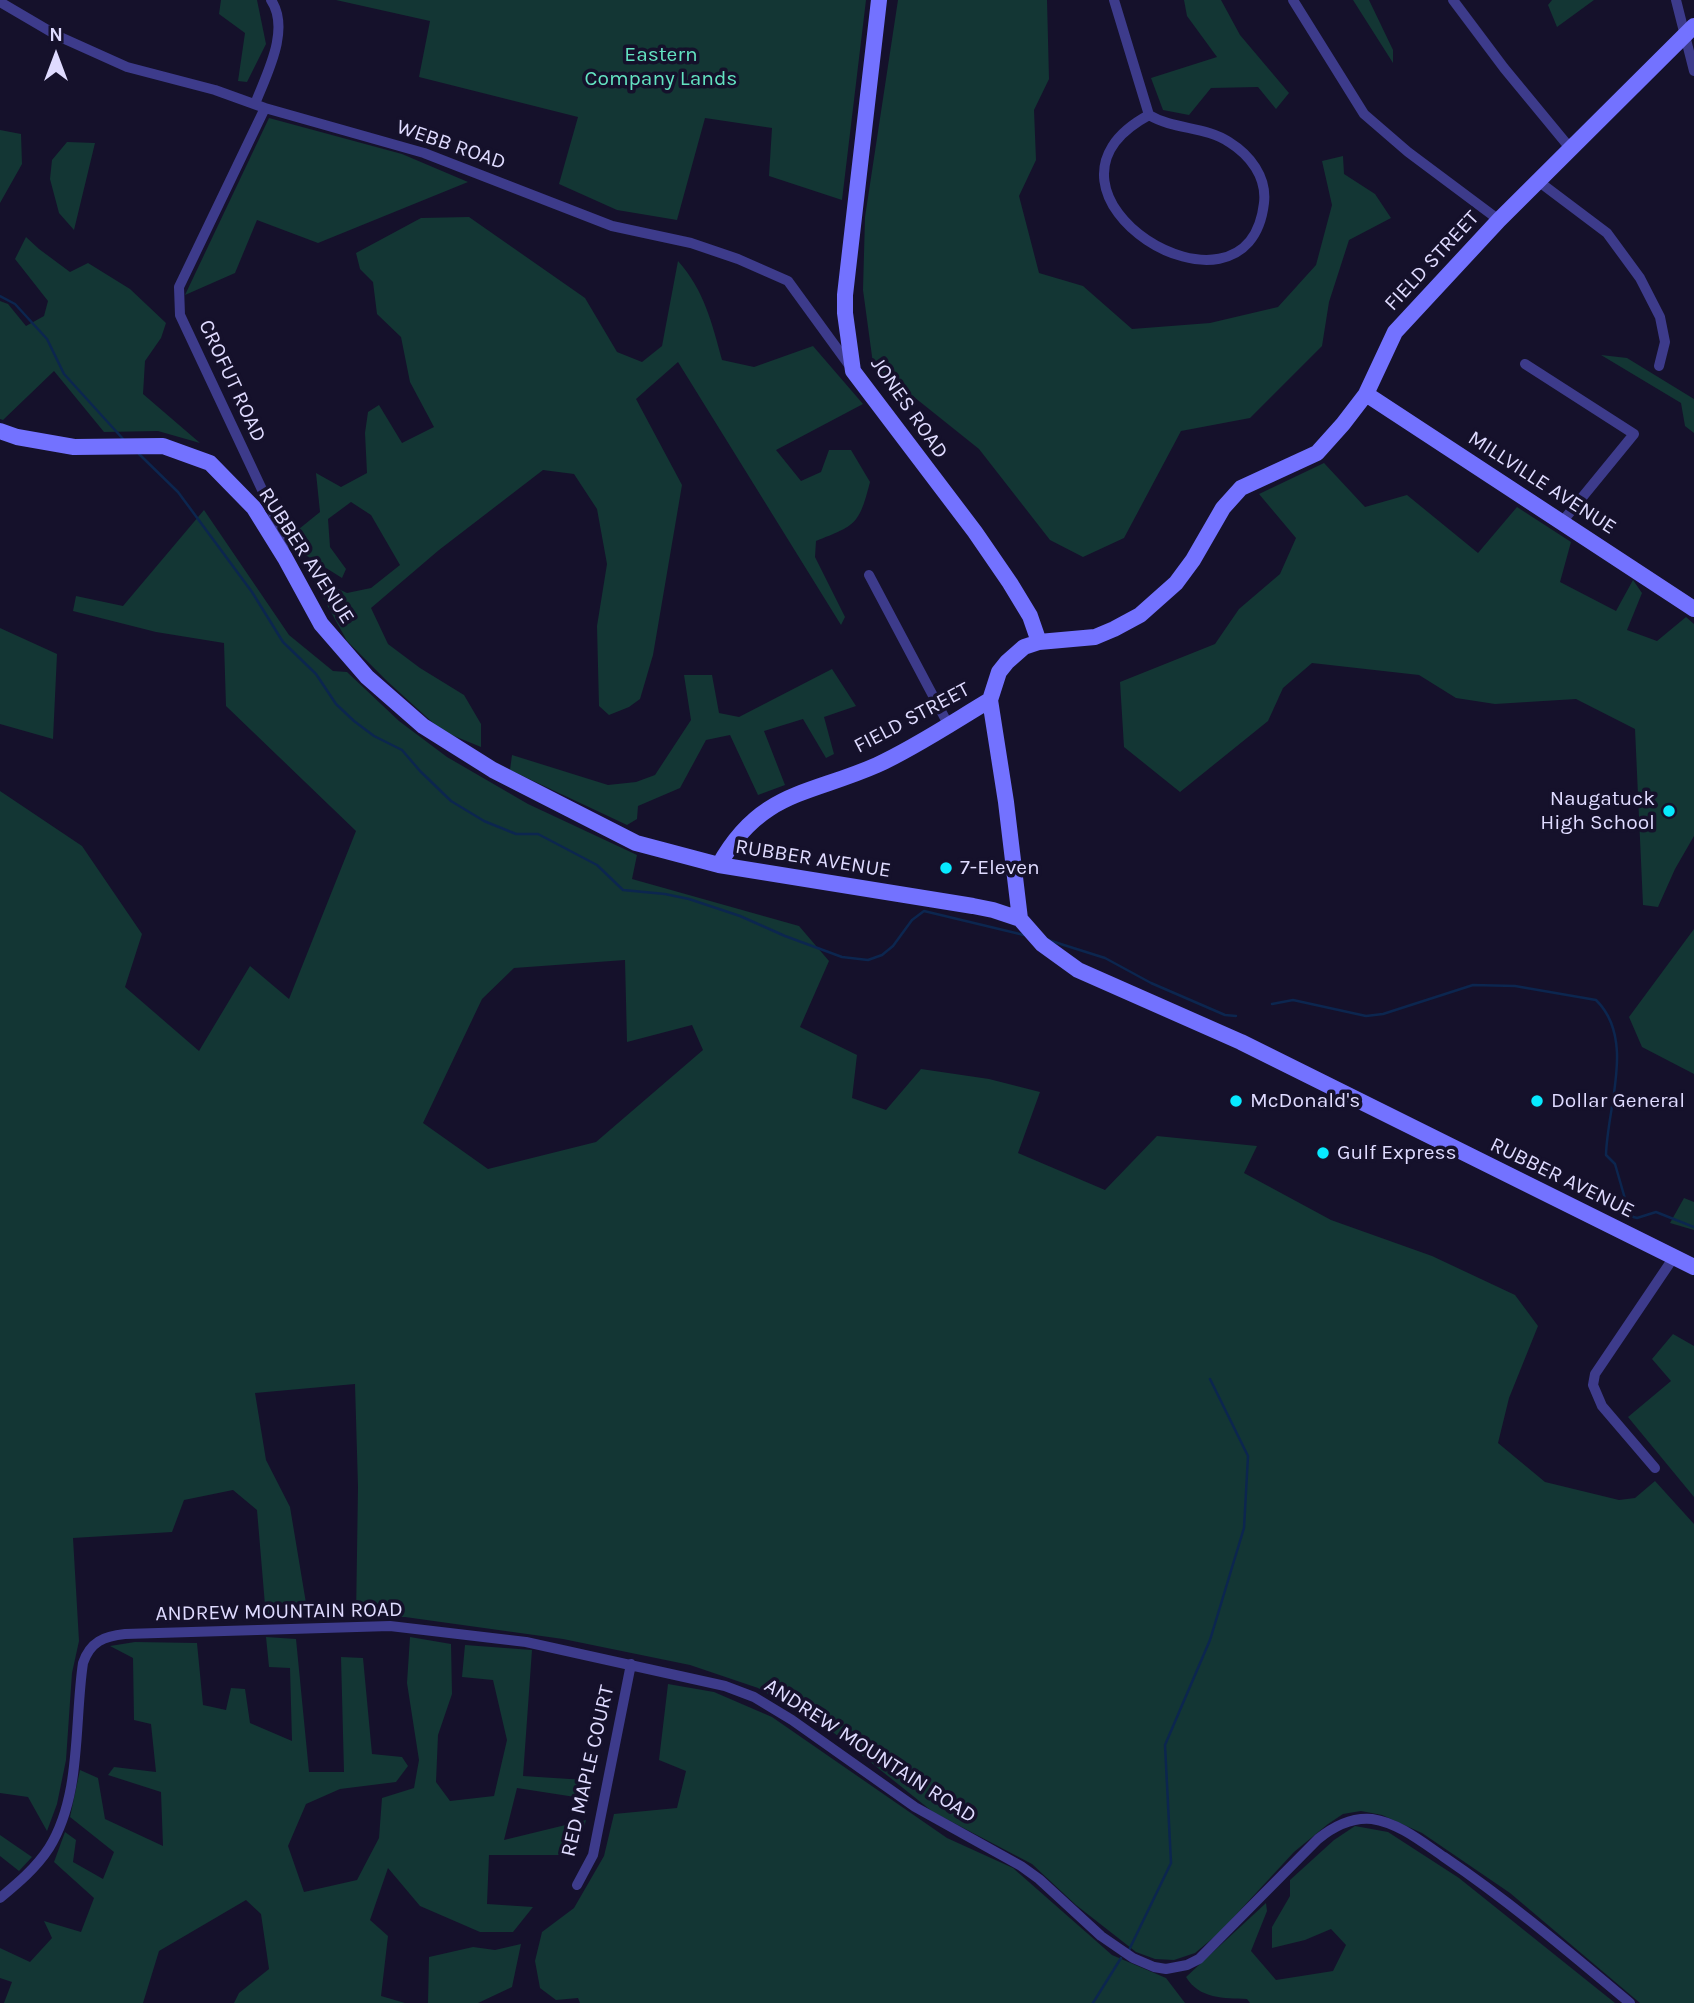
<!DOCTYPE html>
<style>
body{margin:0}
#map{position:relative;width:1694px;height:2003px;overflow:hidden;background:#15112b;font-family:Karla,sans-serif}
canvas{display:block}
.north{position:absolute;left:21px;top:21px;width:70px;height:70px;-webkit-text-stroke:5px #15112b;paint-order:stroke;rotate:0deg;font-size:19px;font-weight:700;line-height:28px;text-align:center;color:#dfdbff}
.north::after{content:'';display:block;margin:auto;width:24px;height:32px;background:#dfdbff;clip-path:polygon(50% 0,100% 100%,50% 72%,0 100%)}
</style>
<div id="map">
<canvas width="1694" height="2003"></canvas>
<div class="north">N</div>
</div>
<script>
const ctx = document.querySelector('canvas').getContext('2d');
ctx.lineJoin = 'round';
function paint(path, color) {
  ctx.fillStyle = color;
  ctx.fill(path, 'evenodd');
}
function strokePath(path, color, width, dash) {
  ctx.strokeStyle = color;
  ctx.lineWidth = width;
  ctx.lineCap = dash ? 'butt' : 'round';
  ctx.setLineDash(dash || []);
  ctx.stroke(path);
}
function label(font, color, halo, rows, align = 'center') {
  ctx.font = font + ' Karla,sans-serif';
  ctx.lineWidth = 7;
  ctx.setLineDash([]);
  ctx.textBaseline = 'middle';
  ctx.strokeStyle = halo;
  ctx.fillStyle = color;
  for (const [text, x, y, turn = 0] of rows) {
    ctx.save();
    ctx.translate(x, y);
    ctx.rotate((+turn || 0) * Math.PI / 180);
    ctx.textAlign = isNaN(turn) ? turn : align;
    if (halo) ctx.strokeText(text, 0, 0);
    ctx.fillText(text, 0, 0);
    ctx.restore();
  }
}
paint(new Path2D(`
 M 221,0 L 257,0 L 266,44 L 247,82 L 238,81 L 245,33 L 219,14 Z
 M 336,0 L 866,0 L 842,200 L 769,176 L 772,128 L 705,118 L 677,220 L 617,210 L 559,184 L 578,117 L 419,77 L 430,21 Z
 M 898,0 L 1047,0 L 1049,79 L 1034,110 L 1036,160 L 1019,196 L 1039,273 L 1083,286 L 1132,329 L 1210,323 L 1278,307 L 1316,265 L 1332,205 L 1322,161 L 1343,156 L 1344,174 L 1375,194 L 1391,218 L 1349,240 L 1329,302 L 1322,346 L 1250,418 L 1181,431 L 1124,538 L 1083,557 L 1050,540 L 979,449 L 909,393 L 874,371 L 863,290 L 865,217 Z
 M 1184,0 L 1221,0 L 1240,35 L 1289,93 L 1276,109 L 1258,87 L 1211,88 L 1189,115 L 1163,110 L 1151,78 L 1217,57 L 1187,16 Z
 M 1353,0 L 1369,0 L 1393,50 L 1393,63 Z
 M 1552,0 L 1594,0 L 1557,27 L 1548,5 Z
 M 269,118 L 402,154 L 468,182 L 318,243 L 257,220 L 235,273 L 185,295 Z
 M 0,130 L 21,134 L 22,164 L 0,203 Z
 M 67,142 L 95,143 L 74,230 L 59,213 L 50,179 L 52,160 Z
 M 469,217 L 585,298 L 617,352 L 642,362 L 662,346 L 678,261 C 704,290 712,323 722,360 L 754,367 L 813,346 L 863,404 L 776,450 L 801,481 L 821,472 L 829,450 L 851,450 L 870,482 C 859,525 856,525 816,541 L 815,557 L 845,617 L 841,625 L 678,362 L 636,399 L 682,485 L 653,655 L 640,699 L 629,707 L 609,715 L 599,706 L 597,626 L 607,564 L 597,509 L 574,474 L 543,470 L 439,550 L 371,608 L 388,644 L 420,668 L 464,695 L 481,724 L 481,747 L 442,731 L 388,682 L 347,641 L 311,576 L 347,593 L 371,588 L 400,565 L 371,515 L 351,502 L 328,519 L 330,547 L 346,569 L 342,578 L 307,556 L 300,548 L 299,529 L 320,512 L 316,473 L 341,487 L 367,473 L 365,433 L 368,412 L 379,405 L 402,443 L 434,427 L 410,382 L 401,337 L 377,314 L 373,282 L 360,269 L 356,253 L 421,218 Z
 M 26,237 L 39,249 L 70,272 L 88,263 L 130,289 L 166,323 L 161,338 L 145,361 L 143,394 L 200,443 L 158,431 L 104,432 L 54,371 L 3,420 L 0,419 L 0,301 L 8,304 L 26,326 L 44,316 L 48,301 L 15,259 Z
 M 1601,355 L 1627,358 L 1694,399 L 1694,433 L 1685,426 L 1681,403 Z
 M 1324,463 L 1365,507 L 1407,495 L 1478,553 L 1517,507 L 1571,542 L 1560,582 L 1616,611 L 1633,580 L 1642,593 L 1627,630 L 1657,641 L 1686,617 L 1694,624 L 1694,836 L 1675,869 L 1658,907 L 1643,905 L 1635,729 L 1576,699 L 1495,704 L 1456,698 L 1419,675 L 1312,663 L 1283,688 L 1268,721 L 1180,792 L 1124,747 L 1120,682 L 1215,644 L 1239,609 L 1280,574 L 1296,538 L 1259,494 Z
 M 204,510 L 289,635 L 333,671 L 347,672 L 399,721 L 447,757 L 528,804 L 637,855 L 632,879 L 799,926 L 829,961 L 800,1027 L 857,1055 L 852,1098 L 886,1110 L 921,1069 L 989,1079 L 1040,1092 L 1018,1153 L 1105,1190 L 1157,1136 L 1257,1146 L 1244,1173 L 1331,1220 L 1432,1256 L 1515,1295 L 1538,1326 L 1509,1398 L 1498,1443 L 1545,1482 L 1619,1500 L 1635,1498 L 1655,1481 L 1694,1524 L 1694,2003 L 1640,2003 L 1510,1893 L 1422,1833 L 1382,1815 L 1361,1811 L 1343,1814 L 1328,1824 L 1294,1852 L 1219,1933 L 1195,1953 L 1174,1960 L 1155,1959 L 1136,1952 L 1076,1905 L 1032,1864 L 933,1812 L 834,1733 L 758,1688 L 690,1665 L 563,1639 L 405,1617 L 356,1617 L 358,1487 L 355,1384 L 255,1393 L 266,1460 L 290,1507 L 308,1615 L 266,1617 L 257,1510 L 233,1490 L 184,1500 L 172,1532 L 73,1538 L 79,1641 L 72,1673 L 66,1760 L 57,1804 L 47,1831 L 28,1797 L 0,1793 L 0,791 L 82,846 L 142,934 L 125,987 L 199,1051 L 250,966 L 289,999 L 356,831 L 226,706 L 224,643 L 156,632 L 73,611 L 76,596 L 123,606 ZM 625,960 L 627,1042 L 692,1025 L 703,1050 L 596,1142 L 488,1169 L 423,1123 L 482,999 L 514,968 Z
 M 0,628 L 57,654 L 53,739 L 0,724 Z
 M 832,669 L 856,706 L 824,717 L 834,754 L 826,758 L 803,719 L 764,731 L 785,785 L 758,795 L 730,735 L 706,740 L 680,788 L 638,806 L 637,819 L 627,825 L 510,770 L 512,755 L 608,785 L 636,782 L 655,775 L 691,720 L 684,675 L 712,675 L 719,713 L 739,717 Z
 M 1694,929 L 1694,1074 L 1642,1047 L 1629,1017 Z
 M 1684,1198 L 1694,1202 L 1694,1230 L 1670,1223 Z
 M 1673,1334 L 1694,1346 L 1694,1497 L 1628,1417 L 1671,1381 L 1652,1359 Z
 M 266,1637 L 296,1639 L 309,1772 L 344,1772 L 341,1657 L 363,1658 L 372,1754 L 402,1757 L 408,1766 L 396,1782 L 340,1789 L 306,1804 L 288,1846 L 304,1892 L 357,1880 L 379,1838 L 382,1798 L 414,1788 L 419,1760 L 407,1683 L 410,1637 L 451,1644 L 452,1694 L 438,1735 L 436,1782 L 450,1801 L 494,1796 L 507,1740 L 493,1680 L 462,1677 L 465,1645 L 532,1650 L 523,1776 L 585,1780 L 588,1799 L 517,1788 L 504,1840 L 586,1820 L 577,1855 L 489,1855 L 487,1904 L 533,1907 L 513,1932 L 480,1932 L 420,1906 L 388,1868 L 370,1920 L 388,1936 L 381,1996 L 405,2003 L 234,2003 L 239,1993 L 269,1969 L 261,1914 L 246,1900 L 159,1951 L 143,2003 L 4,2003 L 12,1982 L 0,1978 L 0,1948 L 30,1962 L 52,1938 L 44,1921 L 81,1932 L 94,1898 L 54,1862 L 65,1832 L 76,1840 L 73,1862 L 103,1879 L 114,1852 L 70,1817 L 80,1770 L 98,1778 L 105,1819 L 163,1846 L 161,1792 L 108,1775 L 114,1767 L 156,1772 L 151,1724 L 134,1720 L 133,1658 L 110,1646 L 135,1642 L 197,1643 L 203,1705 L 226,1710 L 231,1688 L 245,1689 L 250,1723 L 292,1741 L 290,1668 L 269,1667 Z
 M 668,1684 L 714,1692 L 772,1717 L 947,1838 L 1013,1868 L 1112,1955 L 1166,1978 L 1185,2003 L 580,2003 L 578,1998 L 556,2000 L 540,1988 L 535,1961 L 542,1932 L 574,1908 L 604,1856 L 614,1814 L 677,1808 L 686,1771 L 659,1760 Z
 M 1355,1826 L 1388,1832 L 1459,1878 L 1615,2003 L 1250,2003 L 1247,1999 C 1224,1998 1199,1999 1186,1977 L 1266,1903 L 1267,1911 L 1251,1951 L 1276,1980 L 1333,1971 L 1346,1945 L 1331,1929 L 1305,1940 L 1272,1948 L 1272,1927 L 1290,1896 L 1290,1880 L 1334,1840 Z
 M 0,1835 L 32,1857 L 19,1871 L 0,1856 Z
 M 521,1944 L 512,1987 L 478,2003 L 428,2003 L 429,1957 L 473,1947 L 495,1950 Z`), '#133634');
strokePath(new Path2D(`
 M 0,296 L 15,304 L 47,339 L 64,374 L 124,440
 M 139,454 L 178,492 L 252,592 L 283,642 L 316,674 L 336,704 L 354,721 L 374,736 L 402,750 L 420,771 L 451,801 L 484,821 L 516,834 L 538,834 L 597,865 L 623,890 L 665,894 L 689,899 L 740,916 L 785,936 L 842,957 L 868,960 L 882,955 L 893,946 L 912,920 L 924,911 L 1024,935
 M 1048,940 L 1105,958 L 1151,983 L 1225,1015 L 1236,1016
 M 1272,1004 L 1293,1000 L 1366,1016 L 1383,1014 L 1473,985 L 1515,986 L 1596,1000 C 1636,1039 1607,1107 1606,1155 L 1615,1164 L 1630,1216 L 1637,1218 L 1656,1212 L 1694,1227
 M 1129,1950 L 1171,1863 L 1165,1745 L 1210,1640 L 1244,1528 L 1248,1456 L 1210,1379
 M 1093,2003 L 1121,1958`), '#0c264f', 2.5);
strokePath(new Path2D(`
 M 1114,0 L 1149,115
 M 1293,0 L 1364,114 L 1408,152 L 1499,220
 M 1453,0 L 1504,68 L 1570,148
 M 1676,0 L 1694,71
 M 0,2 L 58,36 L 127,67 L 215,90 L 265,108 L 424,153 L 612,226 L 691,243 L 738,259 L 788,281 L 852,369
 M 255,104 C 266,75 291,30 271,0
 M 265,108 L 179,287 L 180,315 L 281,530 L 284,551
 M 1149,115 C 1174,130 1205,126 1229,142 C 1250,155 1267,177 1264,203 C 1248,342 1006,192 1149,115 Z
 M 1538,181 L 1607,233 L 1640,278 L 1660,317 L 1665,342 L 1659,366
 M 1525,364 L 1634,434 L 1562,522
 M 869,575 L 948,724
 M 1655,1468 L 1602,1406 L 1593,1385 L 1595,1374 L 1674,1257
 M 577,1885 L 593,1855 L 631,1664
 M 0,1898 C 18,1883 36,1868 49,1848 C 82,1795 74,1723 83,1663 C 90,1642 104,1636 125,1634 L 390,1626 L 526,1642 L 725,1686 L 754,1697 L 792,1720 L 915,1807 L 1021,1866 L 1039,1879 L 1101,1936 L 1133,1958 L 1154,1967 L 1166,1969 L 1187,1965 L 1199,1959 L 1318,1839 C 1334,1826 1351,1817 1372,1819 C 1399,1823 1422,1842 1444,1857 C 1509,1901 1569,1952 1630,2003`), '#3d3b8b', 10);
strokePath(new Path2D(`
 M 879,0 L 845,295 L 845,313 L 853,371 L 975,532 L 1010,583 L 1030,616 L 1039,642
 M 1694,26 L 1499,220 L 1395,332 L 1366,394 L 1343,424 L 1317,453 L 1241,488 L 1223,508 L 1193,560 L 1176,583 L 1140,615 L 1114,629 L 1095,637 L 1039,642 L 1024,647 L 1007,662 L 999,672 L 990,700 L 1006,802 L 1020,919 L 1042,944 L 1078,970 L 1241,1042 L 1694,1267
 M 1366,394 L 1694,609
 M 0,431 L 17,437 L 74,447 L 163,446 L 210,463 L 254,508 L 285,558 L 321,624 L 367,677 L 423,726 L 493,770 L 636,843 L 719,865 L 973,906 L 993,910 L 1020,919
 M 719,865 C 760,791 809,795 877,765 C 916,747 953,722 990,700`), '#7372ff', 16);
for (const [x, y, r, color] of [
 [1669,811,7,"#07eaff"],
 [946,868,7,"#07eaff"],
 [1236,1101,7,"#07eaff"],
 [1537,1101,7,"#07eaff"],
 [1323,1153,7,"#07eaff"]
]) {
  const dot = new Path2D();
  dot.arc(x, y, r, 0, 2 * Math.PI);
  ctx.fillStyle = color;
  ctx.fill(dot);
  strokePath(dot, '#15112b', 2.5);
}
label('21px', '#63e3c1', '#15112b', [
 ["Eastern",661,55],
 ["Company Lands",661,79]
]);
label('21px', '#dfdbff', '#15112b', [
 ["WEBB ROAD",451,145,19],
 ["FIELD STREET",1432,261,-47],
 ["CROFUT ROAD",232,381,65],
 ["JONES ROAD",909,408,55],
 ["MILLVILLE AVENUE",1542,483,33],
 ["RUBBER AVENUE",306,556,57],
 ["FIELD STREET",912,718,-28],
 ["RUBBER AVENUE",813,859,9],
 ["RUBBER AVENUE",1562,1178,26],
 ["ANDREW MOUNTAIN ROAD",279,1612,-1],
 ["ANDREW MOUNTAIN ROAD",870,1751,33],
 ["RED MAPLE COURT",588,1771,-77]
]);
label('21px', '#dfdbff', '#15112b', [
 ["Naugatuck",1655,799,"right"],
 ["High School",1655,823,"right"],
 ["7-Eleven",960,868],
 ["McDonald's",1250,1101],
 ["Dollar General",1551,1101],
 ["Gulf Express",1337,1153]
], 'left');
</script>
